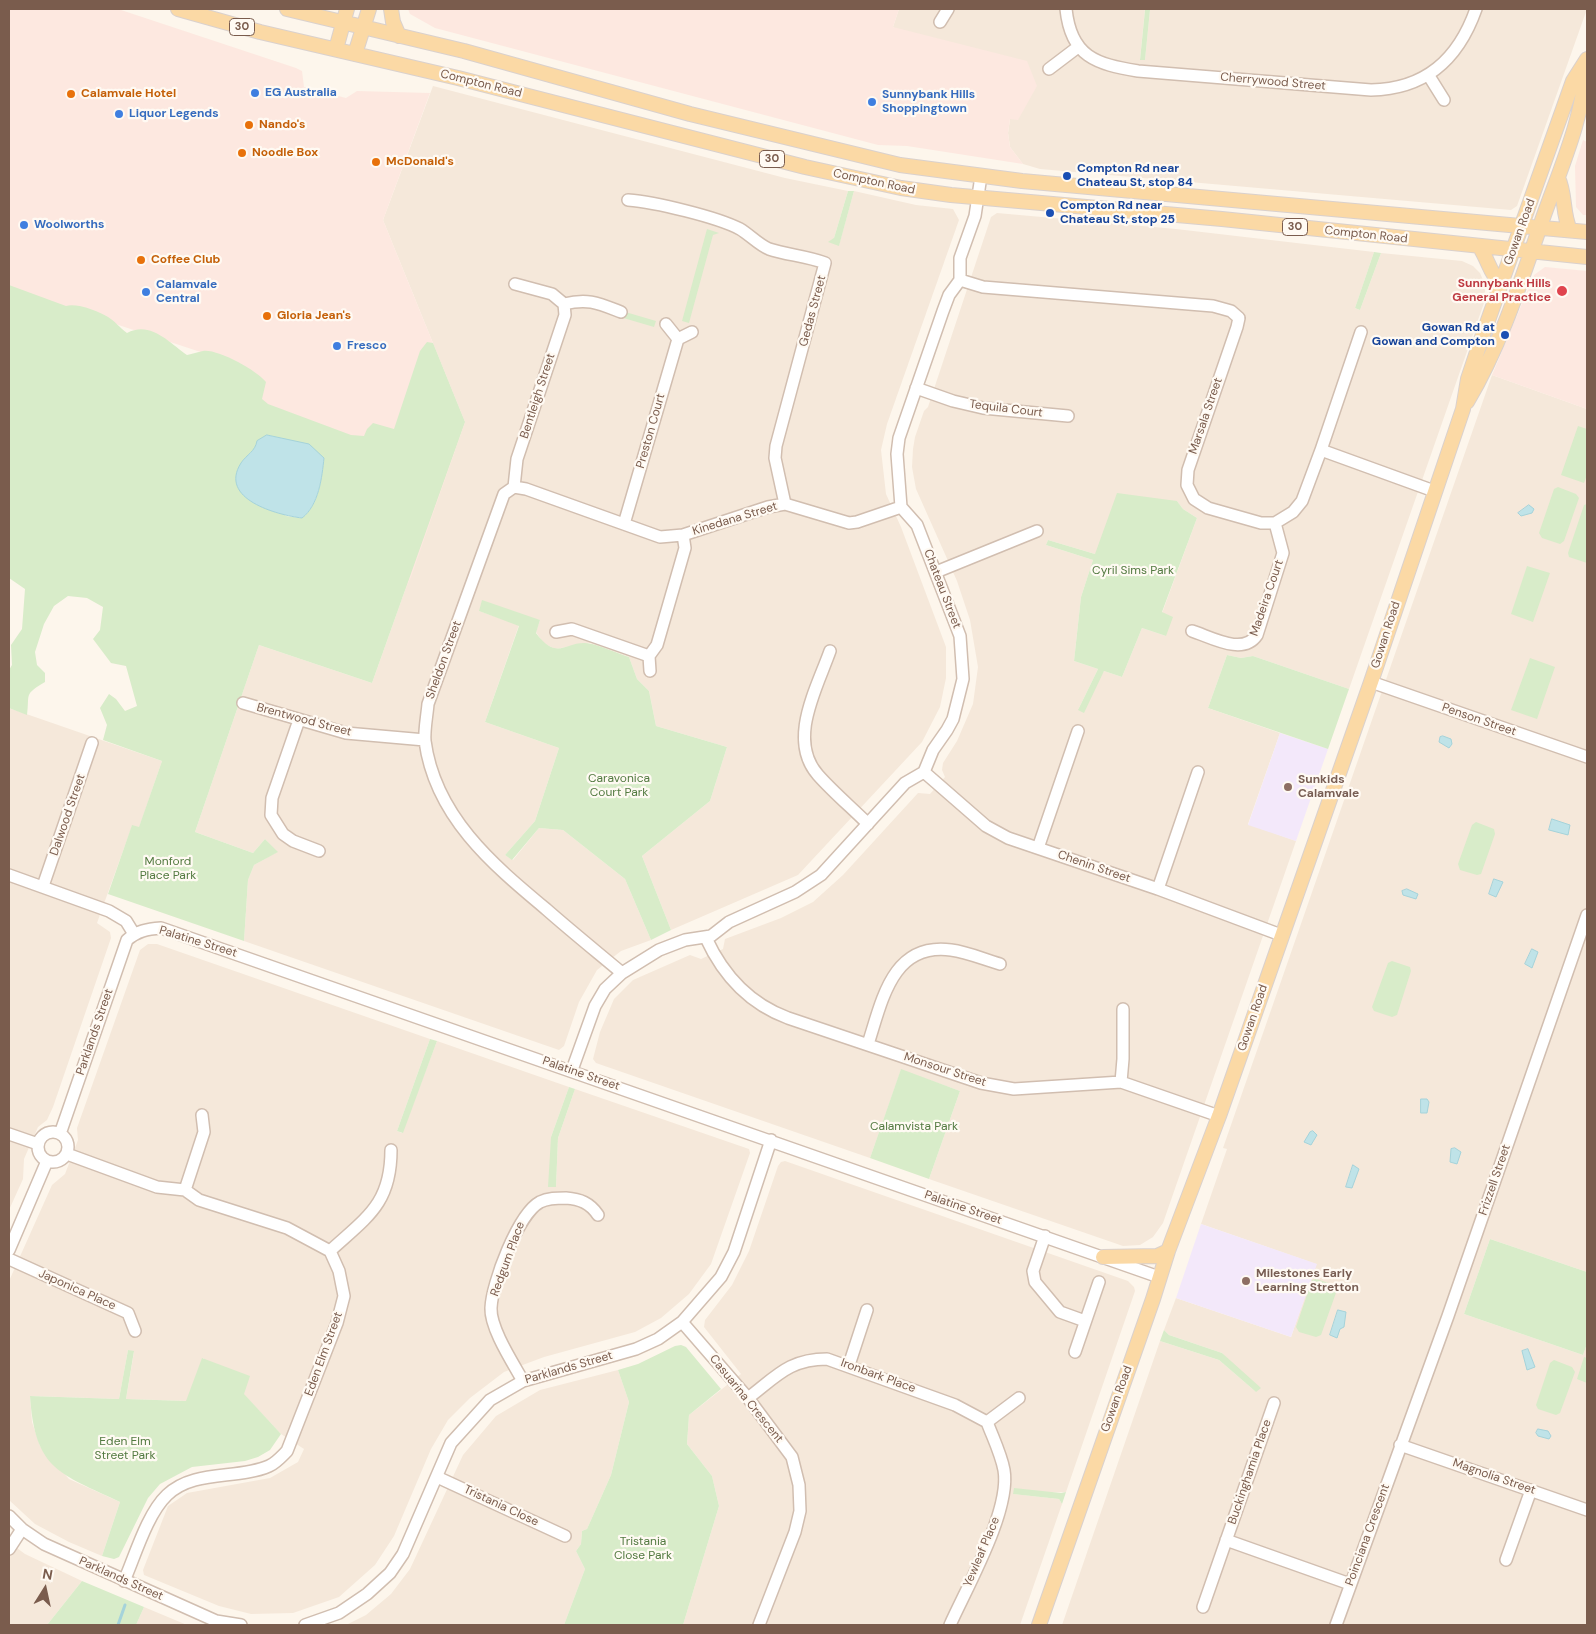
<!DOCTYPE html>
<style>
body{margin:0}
#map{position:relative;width:1596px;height:1634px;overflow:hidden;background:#fdf6ec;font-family:"DM Sans",sans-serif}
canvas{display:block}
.frame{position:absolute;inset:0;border:10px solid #7a5c4d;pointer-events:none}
.north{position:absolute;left:20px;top:1564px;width:50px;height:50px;-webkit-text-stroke:4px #fffaf3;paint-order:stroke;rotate:10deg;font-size:14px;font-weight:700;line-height:20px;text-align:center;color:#7a5c4d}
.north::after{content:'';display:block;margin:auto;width:18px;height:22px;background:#7a5c4d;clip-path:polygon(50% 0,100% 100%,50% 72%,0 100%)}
</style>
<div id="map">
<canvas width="1596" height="1634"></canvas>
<div class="frame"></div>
<div class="north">N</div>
</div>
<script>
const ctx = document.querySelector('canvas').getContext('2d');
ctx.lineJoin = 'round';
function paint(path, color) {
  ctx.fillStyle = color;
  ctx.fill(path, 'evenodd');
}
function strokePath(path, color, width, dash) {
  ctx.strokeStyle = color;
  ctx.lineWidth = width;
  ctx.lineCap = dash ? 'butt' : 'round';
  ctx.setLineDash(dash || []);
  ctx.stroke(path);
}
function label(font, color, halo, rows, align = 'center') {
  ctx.font = font + ' "DM Sans",sans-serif';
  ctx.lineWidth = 4.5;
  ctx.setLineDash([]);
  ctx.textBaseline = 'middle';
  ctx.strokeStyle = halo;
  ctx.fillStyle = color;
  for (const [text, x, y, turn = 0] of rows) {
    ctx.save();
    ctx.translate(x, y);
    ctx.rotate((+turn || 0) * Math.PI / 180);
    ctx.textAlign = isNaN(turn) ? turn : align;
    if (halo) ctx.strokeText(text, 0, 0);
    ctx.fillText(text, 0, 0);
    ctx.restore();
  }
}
paint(new Path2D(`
 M 899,9 L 1145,9 L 1140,59 L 1145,60 L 1150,10 L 1157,9 L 1587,9 L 1517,206 L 1511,210 L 1040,169 L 1023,164 L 1010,147 L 1008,133 L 1010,119 L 893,27 Z
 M 433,86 L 785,178 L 848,191 L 834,238 L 839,245 L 854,191 L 916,205 L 953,209 L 959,220 L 887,424 L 881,450 L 886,494 L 901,527 L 946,647 L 946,678 L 940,707 L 922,742 L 798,875 L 671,930 L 642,856 L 710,801 L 727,747 L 656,726 L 649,691 L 637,679 L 629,657 L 590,643 L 555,649 L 543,643 L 536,632 L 540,620 L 479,611 L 519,625 L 485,722 L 559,748 L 535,821 L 505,855 L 513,860 L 539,828 L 563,830 L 625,879 L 651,940 L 621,951 L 597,970 L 579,1002 L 564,1046 L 559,1050 L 244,941 L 248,880 L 254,865 L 277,852 L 265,839 L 253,853 L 195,832 L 259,645 L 372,683 L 465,422 L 383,220 Z
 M 997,213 L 1176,229 L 1374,252 L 1355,308 L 1360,310 L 1381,253 L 1462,261 L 1473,266 L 1480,273 L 1485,285 L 1485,300 L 1349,689 L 1253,656 L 1241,658 L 1227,655 L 1208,708 L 1280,733 L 1248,824 L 1296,841 L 1163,1223 L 1153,1237 L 1140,1245 L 1123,1246 L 929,1179 L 960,1091 L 901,1070 L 870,1158 L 596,1063 L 593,1059 L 600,1032 L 614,999 L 633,980 L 690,955 L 701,959 L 723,949 L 725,939 L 781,918 L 813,902 L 843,875 L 918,793 L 930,794 L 945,777 L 942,770 L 943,763 L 957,741 L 973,704 L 978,667 L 970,620 L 957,581 L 916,489 L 912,467 L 913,449 L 915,437 L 924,411 L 928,407 L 991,217 ZM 1177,501 L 1183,509 L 1197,518 L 1162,613 L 1166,636 L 1142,628 L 1122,677 L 1104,671 L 1078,710 L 1098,669 L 1074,661 L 1081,597 L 1093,560 L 1046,545 L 1048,540 L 1095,554 Z
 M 1492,375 L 1587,409 L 1587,1272 L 1490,1239 L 1464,1314 L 1583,1355 L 1587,1344 L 1587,1625 L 1062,1625 L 1160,1341 L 1219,1360 L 1256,1392 L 1222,1353 L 1169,1335 L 1164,1330 L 1176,1298 L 1291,1337 L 1316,1264 L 1201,1224 L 1227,1149 L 1223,1148 Z
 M 9,708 L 162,761 L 139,828 L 132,826 L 97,923 L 110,932 L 111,938 L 53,1107 L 47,1120 L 38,1127 L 24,1159 L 23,1179 L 9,1210 Z
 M 148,944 L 157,944 L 430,1039 L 397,1131 L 402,1133 L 437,1041 L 569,1087 L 551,1137 L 556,1187 L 558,1138 L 575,1089 L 749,1149 L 750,1153 L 711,1264 L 689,1294 L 661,1318 L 635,1332 L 544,1357 L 504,1372 L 470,1398 L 448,1420 L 431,1449 L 394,1536 L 375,1565 L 339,1597 L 293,1613 L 251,1614 L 219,1606 L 144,1575 L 143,1570 L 168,1506 L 187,1493 L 270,1478 L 298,1462 L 304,1449 L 281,1434 L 243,1394 L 203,1358 L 187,1401 L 126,1399 L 134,1352 L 128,1350 L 119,1399 L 30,1396 L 32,1422 L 40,1446 L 69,1479 L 120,1502 L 102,1556 L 69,1542 L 35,1524 L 9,1500 L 9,1281 L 52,1185 L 65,1174 L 78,1140 L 77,1128 L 140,950 Z
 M 785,1161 L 1128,1281 L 1134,1287 L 1135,1291 L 1066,1492 L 1014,1494 L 1059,1499 L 1062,1504 L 1020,1625 L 642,1625 L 683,1625 L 719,1506 L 712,1476 L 687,1444 L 689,1415 L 741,1374 L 704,1327 L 705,1320 L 732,1285 L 749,1251 L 778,1166 L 781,1162 Z
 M 618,1370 L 629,1402 L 611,1475 L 587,1529 L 582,1531 L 581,1544 L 576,1551 L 585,1569 L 564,1625 L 346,1625 L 366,1615 L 391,1594 L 410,1569 L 463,1455 L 496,1416 L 540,1390 Z
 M 9,1542 L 25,1554 L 82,1581 L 47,1625 L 9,1625 Z
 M 144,1607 L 187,1625 L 136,1625 Z`), '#f5e8da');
paint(new Path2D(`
 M 9,9 L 118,9 L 296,68 L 302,71 L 304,87 L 346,98 L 357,91 L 430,93 L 383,220 L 465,422 L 411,577 L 402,596 L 234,363 L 9,289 Z
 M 408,9 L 899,9 L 893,27 L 1027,61 L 1037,86 L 1018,120 L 1010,119 L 1008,133 L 1010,147 L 1023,164 L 907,146 L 878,145 L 435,28 L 410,14 Z
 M 1583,140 L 1587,142 L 1587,215 L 1583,215 L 1576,207 L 1575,166 Z
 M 1545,267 L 1587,271 L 1587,409 L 1492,375 L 1534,275 Z`), '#fde8e0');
paint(new Path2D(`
 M 1280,733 L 1328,749 L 1296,841 L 1248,825 Z
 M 1201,1224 L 1317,1264 L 1291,1337 L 1176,1298 Z`), '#f3e8fa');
paint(new Path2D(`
 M 1129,9 L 1157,9 L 1150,10 L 1145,60 L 1140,60 L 1145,10 Z
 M 848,191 L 854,191 L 839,246 L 828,242 L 834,238 Z
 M 707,229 L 719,233 L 713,235 L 689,323 L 682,321 Z
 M 1374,252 L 1381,253 L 1360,310 L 1355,308 Z
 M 9,285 L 66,306 C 77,303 98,311 108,317 C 115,321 120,328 127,333 C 150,320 170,343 187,355 C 193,354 197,352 203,351 C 218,349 256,370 266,382 L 262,399 L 268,404 L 351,435 L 364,436 L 367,429 L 373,423 L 394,429 L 420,351 L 427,342 L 433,343 L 465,422 L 372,683 L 259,645 L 195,832 L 253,853 L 265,839 L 278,852 L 254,865 L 248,880 L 244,941 L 108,894 L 132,825 L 139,827 L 162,761 L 103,740 L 107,725 L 100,708 L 109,694 L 116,699 L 125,711 L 137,706 L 126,666 L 111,663 L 93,639 L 100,630 L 103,607 L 87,598 L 68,596 L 54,606 L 44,624 L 35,652 L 37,665 L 45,673 L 45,682 C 23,695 30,694 27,715 L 9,708 L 9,670 L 12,665 L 11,645 L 22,629 L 25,589 L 9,578 ZM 268,435 L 293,442 L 324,458 C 322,477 319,505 302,518 L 286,516 L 241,463 Z
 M 622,311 L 656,321 L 654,327 L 620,317 Z
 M 1578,426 L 1587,429 L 1587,475 L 1584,483 L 1561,475 Z
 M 1558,487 L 1576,494 L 1579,498 L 1564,541 L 1560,544 L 1542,538 L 1539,533 L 1554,489 Z
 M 1117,493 L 1177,501 L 1183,509 L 1197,518 L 1162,612 L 1173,617 L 1166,636 L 1142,628 L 1122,677 L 1104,671 L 1084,713 L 1078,710 L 1098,669 L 1074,661 L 1081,597 L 1093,560 L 1046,545 L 1048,540 L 1095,554 Z
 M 1587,504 L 1587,563 L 1569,557 L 1568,553 L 1584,505 Z
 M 1527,566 L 1550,573 L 1533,622 L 1511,614 Z
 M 482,600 L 540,620 L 536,633 C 559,664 566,638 592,644 C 604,647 617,653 629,657 L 637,679 L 649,691 L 656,726 L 727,747 L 710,801 L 642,856 L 671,930 L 651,940 L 625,879 L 563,830 L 539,828 L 512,860 L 505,855 L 535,821 L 559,748 L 485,722 L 519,626 L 479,611 Z
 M 1227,655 L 1241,658 L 1253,656 L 1349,689 L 1328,749 L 1208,708 Z
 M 1530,658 L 1555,667 L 1537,719 L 1511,710 Z
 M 1476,822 L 1494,829 L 1495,834 L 1481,874 L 1477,875 L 1460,870 L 1458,864 L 1472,825 Z
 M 1392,961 L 1410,967 L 1411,971 L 1397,1015 L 1392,1017 L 1374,1011 L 1372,1007 L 1388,963 Z
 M 430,1039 L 437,1041 L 403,1133 L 397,1131 Z
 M 901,1069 L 960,1091 L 929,1179 L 870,1158 Z
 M 569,1087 L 575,1089 L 558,1138 L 556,1187 L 548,1187 L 551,1137 Z
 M 1490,1239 L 1587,1272 L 1587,1344 L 1583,1355 L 1464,1314 Z
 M 1316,1279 L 1335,1285 L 1337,1290 L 1321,1335 L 1316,1337 L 1299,1332 L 1296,1327 L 1312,1280 Z
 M 1164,1330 L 1169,1335 L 1222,1353 L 1261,1388 L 1256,1392 L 1219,1360 L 1160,1341 Z
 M 681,1345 L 686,1347 L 721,1389 L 689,1415 L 687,1444 L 712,1476 L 719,1506 L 683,1625 L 564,1625 L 585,1569 L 576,1551 L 581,1544 L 582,1531 L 587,1529 L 611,1475 L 629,1402 L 618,1370 L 638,1364 L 675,1346 Z
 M 128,1350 L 134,1351 L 126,1399 L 186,1401 L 202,1358 L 250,1376 L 244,1394 L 281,1434 L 270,1450 L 258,1457 L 245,1461 L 192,1467 L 160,1484 L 148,1498 L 119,1557 L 114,1559 L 102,1556 L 120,1502 C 60,1473 35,1471 30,1396 L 119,1399 Z
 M 1584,1357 L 1587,1358 L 1587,1383 L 1577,1379 Z
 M 1554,1360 L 1572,1367 L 1575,1372 L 1560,1413 L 1556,1415 L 1538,1409 L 1536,1405 L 1550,1363 Z
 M 1014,1488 L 1061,1493 L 1066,1492 L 1062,1504 L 1059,1499 L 1013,1494 Z
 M 82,1581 L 144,1607 L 136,1625 L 47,1625 Z`), '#d8ecc9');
const water = new Path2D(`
 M 267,435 L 309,444 L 324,458 C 322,477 319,505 302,518 C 277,515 218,499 241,463 C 247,454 255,452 257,441 Z
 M 1529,505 L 1534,509 L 1532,513 L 1521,516 L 1518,513 Z
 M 1443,736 L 1451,739 L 1452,744 L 1449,748 L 1439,742 L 1440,737 Z
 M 1552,819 L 1570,825 L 1568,835 L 1549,830 Z
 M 1494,879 L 1503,882 L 1496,897 L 1489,894 Z
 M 1407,889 L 1418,894 L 1416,899 L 1403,895 L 1402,891 Z
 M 1532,949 L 1538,952 L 1532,968 L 1525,964 Z
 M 1421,1099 L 1427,1099 L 1429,1102 L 1427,1113 L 1421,1113 Z
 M 1313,1131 L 1317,1135 L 1311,1145 L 1304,1142 L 1310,1132 Z
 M 1455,1148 L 1461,1152 L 1457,1164 L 1450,1162 L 1451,1149 Z
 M 1353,1165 L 1359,1169 L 1352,1188 L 1346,1187 Z
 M 1338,1310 L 1346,1312 L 1344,1327 L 1340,1329 L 1337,1338 L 1330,1335 Z
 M 1528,1349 L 1535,1367 L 1527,1370 L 1522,1351 Z
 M 1538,1429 L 1548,1431 L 1551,1436 L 1549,1439 L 1538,1436 L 1536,1433 Z`);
paint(water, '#bfe3e8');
strokePath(water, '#a5d3da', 1);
strokePath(new Path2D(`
 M 118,1625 L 125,1605`), '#a5d3da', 3);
const minor = new Path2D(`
 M 1066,9 C 1071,57 1096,64 1138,71 L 1371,90 C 1425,89 1458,60 1476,9
 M 940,22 L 948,9
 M 1049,69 L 1078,47
 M 1429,76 L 1444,100
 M 628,200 C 655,202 717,217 740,229 C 750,235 759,245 769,249 C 787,255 807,256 825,263 L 776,446 L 775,458 L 785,504
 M 960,280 L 983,287 L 1213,306 L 1231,311 L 1239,318 L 1237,327 L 1188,470 L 1187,485 L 1194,499 L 1208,508 L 1261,523 L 1275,523 L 1293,512 L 1302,501 L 1321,450 L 1361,332
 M 564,304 C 588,298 598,303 621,312
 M 666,324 L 678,339
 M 916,388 L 953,401 L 983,408 L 1068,416
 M 1321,450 L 1434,491
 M 514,487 L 517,459 L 565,315 L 564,304 L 552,294 L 515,284
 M 624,524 L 678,339 L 692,332
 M 936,572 L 1037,531
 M 1192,631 C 1211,637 1243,656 1257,635 L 1283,553 L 1275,523
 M 556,632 L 572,629 L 649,656 L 657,645 L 685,548 L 683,535
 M 830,651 C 817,688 787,740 818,775 C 833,792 852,808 868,824
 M 649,656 L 650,671
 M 1371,682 L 1587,757
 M 243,703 L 346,733 L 425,740
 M 299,720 L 272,798 L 271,815 L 283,834 L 293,841 L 319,851
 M 924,772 L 986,826 L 1008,838 L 1158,889 L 1281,935
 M 1038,848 L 1078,731
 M 9,875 L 109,911 L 126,921 L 134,934
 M 43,886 L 92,743
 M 1158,889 L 1198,772
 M 706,938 C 723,975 750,1004 788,1018 L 981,1083 L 1014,1089 L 1121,1082 L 1219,1116
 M 622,973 C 597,952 571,931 546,909 C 492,864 435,816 425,741 C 424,730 427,716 428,704 L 504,494 L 514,487 L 526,489 L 660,537 L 683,535 L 768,507 L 785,504 L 849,523 L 857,522 L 901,507
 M 868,1044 C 882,1001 892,942 951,950 C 968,952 985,960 1000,964
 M 572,1070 L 595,1006 L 605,989 L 622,973 L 659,950 L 685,940 L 711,936 L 729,922 L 795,892 L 821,875 L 905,783 L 924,772 L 933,750 L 947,730 L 953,719 L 963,679 L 960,636 L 917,525 L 901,507 L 897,454 L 899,438 L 943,311 L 949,295 L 960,280 L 960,258 L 975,216 L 981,176
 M 1121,1082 L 1123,1059 L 1123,1009
 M38 1147a15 15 0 1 1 30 0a15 15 0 1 1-30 0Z
 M 9,1134 L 38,1144
 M 60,1134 L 127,940 C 137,931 147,929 161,928 L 1159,1277
 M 67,1154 L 157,1187 L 185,1190 L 199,1200 L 287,1228 L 330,1251 L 339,1271 L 344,1296 L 337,1323 L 287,1451 C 282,1456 276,1463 269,1466 C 237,1480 194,1469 167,1495 C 147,1514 135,1556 124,1581
 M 185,1190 L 204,1132 L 202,1115
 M 1045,1236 L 1033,1271 L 1035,1282 L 1060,1312 L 1085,1321
 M 9,1250 L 47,1161
 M 330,1251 C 367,1217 391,1204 391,1150
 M 9,1259 L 128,1313 L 135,1331
 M 682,1322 L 748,1398 L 792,1457 L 799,1485 L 800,1511 L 795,1532 L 759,1625
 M 1075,1352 L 1099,1282
 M 849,1365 L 867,1310
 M 523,1381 C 513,1363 490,1328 491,1308 C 492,1283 518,1214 540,1202 C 548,1198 557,1198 566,1198 C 580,1199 590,1203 598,1215
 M 748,1398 C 776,1377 789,1359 827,1359 L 955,1405 L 987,1422 C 993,1438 1001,1454 1004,1470 C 1011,1510 967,1587 950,1625
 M 987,1422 L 1019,1398
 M 1400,1445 L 1587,1510
 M 437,1477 L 565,1536
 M 9,1516 L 22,1529 L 44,1544 L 216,1621 L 241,1625
 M 1226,1540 L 1350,1584
 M 9,1549 L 22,1529
 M 1506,1560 L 1531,1490
 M 1203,1607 L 1274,1403
 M 305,1625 L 339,1613 L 367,1594 L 390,1573 L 403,1554 L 451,1443 L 490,1400 L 523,1381 L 636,1349 L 658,1339 L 682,1322 L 721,1277 L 734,1252 L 771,1140
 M 1336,1625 L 1448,1316 L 1587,915`);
const major = new Path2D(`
 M 178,9 L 260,32 L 458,78 L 805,167 L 901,188 L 951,195 L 1222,219 L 1587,257
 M 287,9 L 464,51 L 690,114 L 900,165 L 1022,181 L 1587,232
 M 391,9 L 393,22 L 399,36
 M 336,49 L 347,9
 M 355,54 L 369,9
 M 1558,178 C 1566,195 1562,213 1570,230
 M 1479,246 C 1488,259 1490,274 1501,284
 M 1467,402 C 1501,345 1522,278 1544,215 C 1562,165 1584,115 1587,62
 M 1103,1257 L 1157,1256 L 1168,1251
 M 1039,1625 L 1153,1299 L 1168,1251 L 1219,1116 L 1371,682 L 1463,409 L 1468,379 L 1480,343 L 1573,81 L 1587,59`);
strokePath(minor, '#d1beb0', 14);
strokePath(major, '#dad1cd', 16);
strokePath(minor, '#fff', 11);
strokePath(major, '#fbd9a5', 14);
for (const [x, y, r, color] of [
 [255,93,5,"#3f7fe0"],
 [71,94,5,"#e8710a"],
 [872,102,5,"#3f7fe0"],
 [119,114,5,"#3f7fe0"],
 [249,125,5,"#e8710a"],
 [242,153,5,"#e8710a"],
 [376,162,5,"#e8710a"],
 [1067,176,5,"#1a4fb4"],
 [1050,213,5,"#1a4fb4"],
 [24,225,5,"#3f7fe0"],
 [141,260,5,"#e8710a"],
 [1562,291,6,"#e0444e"],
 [146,292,5,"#3f7fe0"],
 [267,316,5,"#e8710a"],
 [1505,335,5,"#1a4fb4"],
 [337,346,5,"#3f7fe0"],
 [1288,787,5,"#8d6e63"],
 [1246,1281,5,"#8d6e63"]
]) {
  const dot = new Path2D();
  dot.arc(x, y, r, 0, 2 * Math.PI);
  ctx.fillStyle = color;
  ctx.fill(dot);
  strokePath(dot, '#fffaf3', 2);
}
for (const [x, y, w] of [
 [242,27,25],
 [772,159,25],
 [1295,227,25]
]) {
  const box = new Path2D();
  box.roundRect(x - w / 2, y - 8.5, w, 17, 4);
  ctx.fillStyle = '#fffaf3';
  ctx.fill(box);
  strokePath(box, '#7a5c4d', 1);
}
label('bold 11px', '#7a5c4d', null, [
 ["30",242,27],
 ["30",772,159],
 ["30",1295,227]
]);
label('12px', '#7a5c4d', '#fffaf3', [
 ["Cherrywood Street",1273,82,5],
 ["Compton Road",481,84,14],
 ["Compton Road",874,182,12],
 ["Gowan Road",1520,232,-70],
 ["Compton Road",1366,235,6],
 ["Gedas Street",813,311,-75],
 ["Bentleigh Street",538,396,-72],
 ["Tequila Court",1006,409,7],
 ["Marsala Street",1206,416,-71],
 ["Preston Court",651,431,-74],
 ["Kinedana Street",735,519,-17],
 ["Chateau Street",942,589,69],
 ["Madeira Court",1267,598,-71],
 ["Gowan Road",1386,635,-72],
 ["Sheldon Street",444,660,-70],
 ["Brentwood Street",304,720,15],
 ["Penson Street",1479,720,19],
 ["Dalwood Street",68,815,-71],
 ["Chenin Street",1094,867,19],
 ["Palatine Street",198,942,17],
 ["Gowan Road",1253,1018,-71],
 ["Parklands Street",95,1032,-71],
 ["Monsour Street",945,1070,18],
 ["Palatine Street",581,1074,19],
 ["Frizzell Street",1495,1180,-71],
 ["Palatine Street",963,1208,19],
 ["Redgum Place",508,1259,-70],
 ["Japonica Place",77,1290,24],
 ["Eden Elm Street",324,1354,-70],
 ["Parklands Street",569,1368,-16],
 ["Ironbark Place",878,1376,20],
 ["Casuarina Crescent",746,1399,51],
 ["Gowan Road",1117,1399,-70],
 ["Buckinghamia Place",1250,1472,-71],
 ["Magnolia Street",1494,1477,19],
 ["Tristania Close",501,1506,25],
 ["Poinciana Crescent",1368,1535,-70],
 ["Yewleaf Place",982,1552,-67],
 ["Parklands Street",121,1579,24]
]);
label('bold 12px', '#366cbe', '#fffaf3', [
 ["EG Australia",265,93],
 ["Sunnybank Hills",882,95],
 ["Shoppingtown",882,109],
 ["Liquor Legends",129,114],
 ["Woolworths",34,225],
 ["Calamvale",156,285],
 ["Central",156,299],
 ["Fresco",347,346]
], 'left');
label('bold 12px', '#c56008', '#fffaf3', [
 ["Calamvale Hotel",81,94],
 ["Nando's",259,125],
 ["Noodle Box",252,153],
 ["McDonald's",386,162],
 ["Coffee Club",151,260],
 ["Gloria Jean's",277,316]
], 'left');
label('bold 12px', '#164399', '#fffaf3', [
 ["Compton Rd near",1077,169],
 ["Chateau St, stop 84",1077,183],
 ["Compton Rd near",1060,206],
 ["Chateau St, stop 25",1060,220],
 ["Gowan Rd at",1495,328,"right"],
 ["Gowan and Compton",1495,342,"right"]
], 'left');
label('bold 12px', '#be3a42', '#fffaf3', [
 ["Sunnybank Hills",1551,284],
 ["General Practice",1551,298]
], 'right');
label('12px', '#537a41', '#fffaf3', [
 ["Cyril Sims Park",1133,571],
 ["Caravonica",619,779],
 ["Court Park",619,793],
 ["Monford",168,862],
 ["Place Park",168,876],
 ["Calamvista Park",914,1127],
 ["Eden Elm",125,1442],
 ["Street Park",125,1456],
 ["Tristania",643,1542],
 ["Close Park",643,1556]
]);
label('bold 12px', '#785e54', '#fffaf3', [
 ["Sunkids",1298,780],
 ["Calamvale",1298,794],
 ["Milestones Early",1256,1274],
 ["Learning Stretton",1256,1288]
], 'left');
</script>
